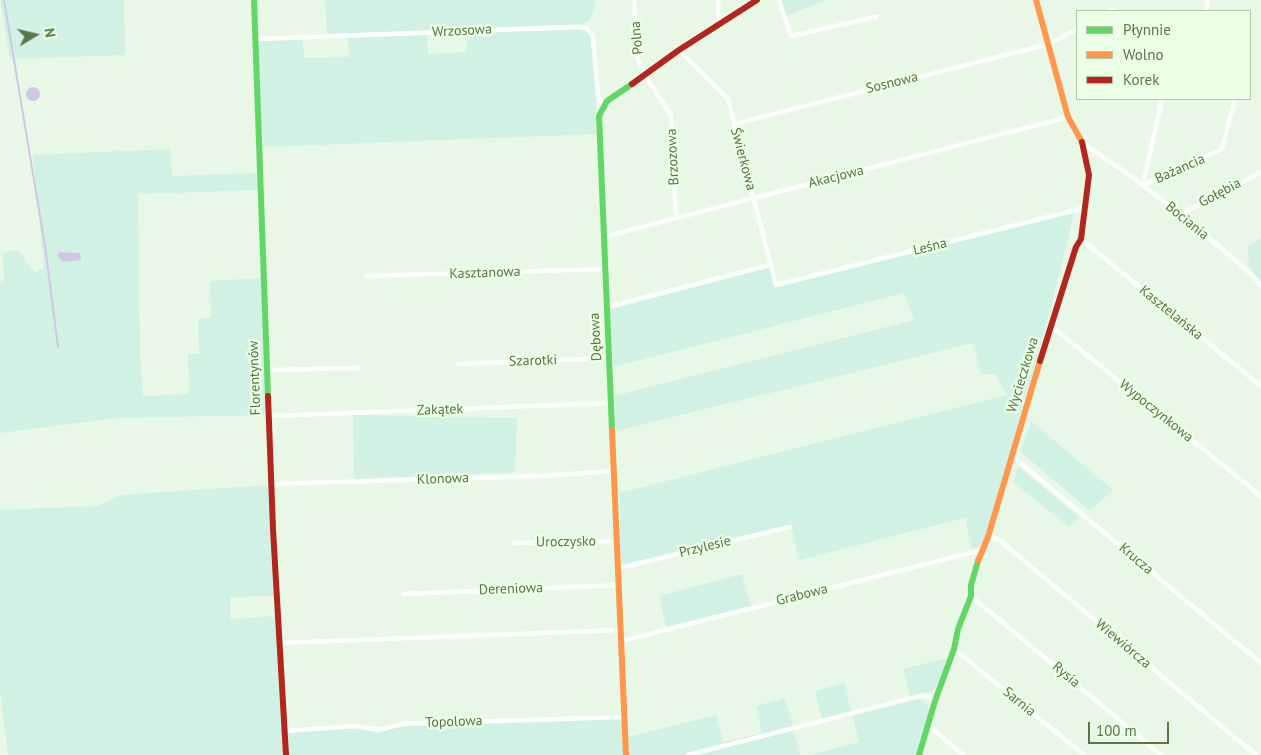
<!DOCTYPE html>
<meta charset="utf-8">
<style>
body{margin:0}
#map{position:relative;width:1261px;height:755px;overflow:hidden;background:#e9f7e6;font-family:"PT Sans",sans-serif}
canvas{display:block}
.legend{position:absolute;left:1076px;top:10px;width:175px;height:90px;box-sizing:border-box;background:#ebffe7;border:1px solid #b1c8a7;margin:0;padding:6px 9px;list-style:none;font-size:15px;color:#5a7546}
.legend li{display:flex;align-items:center;gap:10px;height:25px}
.legend b{width:25px;border:1px solid #b1c8a7}
.north{position:absolute;left:10px;top:10px;width:50px;height:50px;-webkit-text-stroke:4px #ebffe7;paint-order:stroke;rotate:81deg;font-size:14px;font-weight:700;line-height:20px;text-align:center;color:#5a7546}
.north::after{content:'';display:block;margin:auto;width:18px;height:22px;background:#5a7546;clip-path:polygon(50% 0,100% 100%,50% 72%,0 100%)}
.scale{position:absolute;left:1088px;top:722px;width:81px;height:22px;box-sizing:border-box;border:2px solid #5a7546;border-top:0;padding-left:6px;font-size:15px;line-height:18px;white-space:nowrap;color:#5a7546;-webkit-text-stroke:4px #ebffe7;paint-order:stroke}
</style>
<div id="map">
<canvas width="1261" height="755"></canvas>
<ul class="legend">
<li><b style="height:6px;background:#63d668"></b>Płynnie</li>
<li><b style="height:6px;background:#ff974d"></b>Wolno</li>
<li><b style="height:6px;background:#b3261e"></b>Korek</li>
</ul>
<div class="north">N</div>
<div class="scale">100 m</div>
</div>
<script>
const ctx = document.querySelector('canvas').getContext('2d');
ctx.lineJoin = 'round';
function paint(path, color) {
  ctx.fillStyle = color;
  ctx.fill(path, 'evenodd');
}
function strokePath(path, color, width, dash) {
  ctx.strokeStyle = color;
  ctx.lineWidth = width;
  ctx.lineCap = dash ? 'butt' : 'round';
  ctx.setLineDash(dash || []);
  ctx.stroke(path);
}
function label(font, color, halo, rows, align = 'center') {
  ctx.font = font + ' "PT Sans",sans-serif';
  ctx.lineWidth = 5;
  ctx.setLineDash([]);
  ctx.textBaseline = 'middle';
  ctx.strokeStyle = halo;
  ctx.fillStyle = color;
  for (const [text, x, y, turn = 0] of rows) {
    ctx.save();
    ctx.translate(x, y);
    ctx.rotate((+turn || 0) * Math.PI / 180);
    ctx.textAlign = isNaN(turn) ? turn : align;
    if (halo) ctx.strokeText(text, 0, 0);
    ctx.fillText(text, 0, 0);
    ctx.restore();
  }
}
paint(new Path2D(`
 M 0,0 L 124,0 L 125,55 L 10,59 Z
 M 325,0 L 595,0 L 595,8 L 589,21 L 581,24 L 327,35 Z
 M 778,0 L 827,0 L 785,16 Z
 M 575,28 L 588,32 L 591,36 L 596,95 L 596,134 L 262,147 L 257,44 L 259,41 L 303,40 L 304,58 L 349,57 L 348,38 L 427,35 L 428,54 L 467,52 L 467,31 Z
 M 170,149 L 172,176 L 257,173 L 259,190 L 138,194 L 140,355 L 143,396 L 189,394 L 188,354 L 199,354 L 198,319 L 211,318 L 210,281 L 262,278 L 266,415 L 117,418 L 0,433 L 0,283 L 4,280 L 3,253 L 18,250 L 35,273 L 44,268 L 33,155 Z
 M 1074,213 C 1048,324 1017,432 984,541 L 981,545 L 972,550 L 965,518 L 799,560 L 791,524 L 645,561 L 623,566 L 621,564 L 619,493 L 1007,395 L 995,374 L 981,374 L 973,343 L 616,431 L 614,396 L 914,320 L 904,293 L 613,367 L 610,312 L 612,309 L 770,267 L 776,287 Z
 M 1261,238 L 1261,283 L 1249,266 L 1248,246 Z
 M 353,415 L 517,418 L 515,472 L 354,479 Z
 M 1031,421 L 1113,490 L 1090,511 L 1021,452 Z
 M 1018,466 L 1080,518 L 1069,527 L 1014,483 Z
 M 269,485 L 276,596 L 230,597 L 230,619 L 277,616 L 283,755 L 8,755 L 0,689 L 0,510 L 98,506 L 121,495 Z
 M 742,574 L 751,606 L 666,627 L 659,596 Z
 M 947,658 L 942,675 L 933,692 L 910,696 L 903,669 Z
 M 844,683 L 851,711 L 822,719 L 815,691 Z
 M 785,698 L 800,755 L 629,755 L 628,737 L 716,715 L 723,742 L 762,733 L 756,706 Z
 M 916,699 L 926,702 C 935,717 921,740 916,755 L 811,755 L 859,742 L 852,714 Z
 M 622,718 L 624,755 L 288,755 L 287,732 L 355,728 L 378,732 L 403,726 Z`), '#d1f1e4');
paint(new Path2D(`
 M26 94a7 7 0 1 1 14 0a7 7 0 1 1-14 0Z
 M 59,252 L 80,253 L 81,260 L 63,262 L 57,255 Z`), '#d0c7e7');
strokePath(new Path2D(`
 M 4,0 L 45,246 L 58,347`), '#d0c7e7', 2);
strokePath(new Path2D(`
 M 634,0 L 637,57 L 644,74 L 671,115 L 676,217
 M 718,0 L 719,24
 M 779,0 L 791,36 L 876,17
 M 1110,11 L 1113,10 L 1117,11
 M 1206,11 L 1208,0
 M 255,39 L 576,27 L 587,28 L 593,36 L 598,95 L 603,107
 M 679,50 L 728,99 L 776,285 L 1084,208
 M 1162,99 L 1143,185 L 1222,149 L 1235,99
 M 734,124 L 1049,44 L 1077,29
 M 1084,145 C 1123,168 1157,196 1192,224 C 1216,244 1240,262 1261,285
 M 1180,215 L 1261,172
 M 603,237 L 1068,117
 M 1081,239 L 1261,386
 M 366,276 L 605,269
 M 607,307 L 770,265
 M 1051,326 L 1261,496
 M 458,364 L 609,358
 M 268,370 L 359,368
 M 269,416 L 612,403
 M 1012,456 L 1261,663
 M 271,484 L 539,476 L 614,471
 M 988,537 L 998,539 L 1256,755
 M 514,543 L 618,541
 M 619,568 L 790,527
 M 403,594 L 620,585
 M 971,596 L 1161,755
 M 622,641 L 982,550
 M 280,643 L 621,630
 M 954,649 L 1084,755
 M 928,725 L 963,755
 M 285,731 L 355,726 L 378,730 L 402,724 L 624,717
 M 688,755 L 920,696 L 929,696 L 935,701`), '#fcfefb', 4.5);
strokePath(new Path2D(`
 M 254,0 L 268,396
 M 612,430 L 599,116 L 607,101 L 632,84
 M 919,755 L 935,701 L 954,649 L 958,629 L 971,596 L 971,585 L 978,561`), '#63d668', 6);
strokePath(new Path2D(`
 M 1036,0 L 1068,117 L 1082,142
 M 612,430 L 626,755
 M 978,561 L 988,537 L 1040,361`), '#ff974d', 6);
strokePath(new Path2D(`
 M 632,84 L 679,50 L 757,0
 M 1040,361 L 1076,247 L 1081,239 L 1089,175 L 1082,142
 M 268,396 L 273,529 L 286,755`), '#b3261e', 6);
label('14px', '#5a7546', '#ebffe7', [
 ["Wrzosowa",462,31,-3],
 ["Polna",637,38,-95],
 ["Sosnowa",892,83,-14],
 ["Brzozowa",673,157,-93],
 ["Świerkowa",743,159,75],
 ["Bażancia",1180,169,-24],
 ["Akacjowa",836,177,-14],
 ["Gołębia",1220,193,-28],
 ["Bociania",1187,221,39],
 ["Leśna",930,247,-14],
 ["Kasztanowa",485,273,-2],
 ["Kasztelańska",1171,313,39],
 ["Dębowa",596,337,-93],
 ["Szarotki",533,361,-2],
 ["Wycieczkowa",1023,375,-73],
 ["Florentynów",255,378,-92],
 ["Zakątek",440,410,-2],
 ["Wypoczynkowa",1156,411,39],
 ["Klonowa",443,479,-2],
 ["Uroczysko",566,542,-1],
 ["Przylesie",705,547,-14],
 ["Krucza",1136,559,40],
 ["Dereniowa",511,589,-2],
 ["Grabowa",802,595,-14],
 ["Wiewiórcza",1123,644,40],
 ["Rysia",1066,675,40],
 ["Sarnia",1019,702,39],
 ["Topolowa",454,722,-2]
]);
</script>
